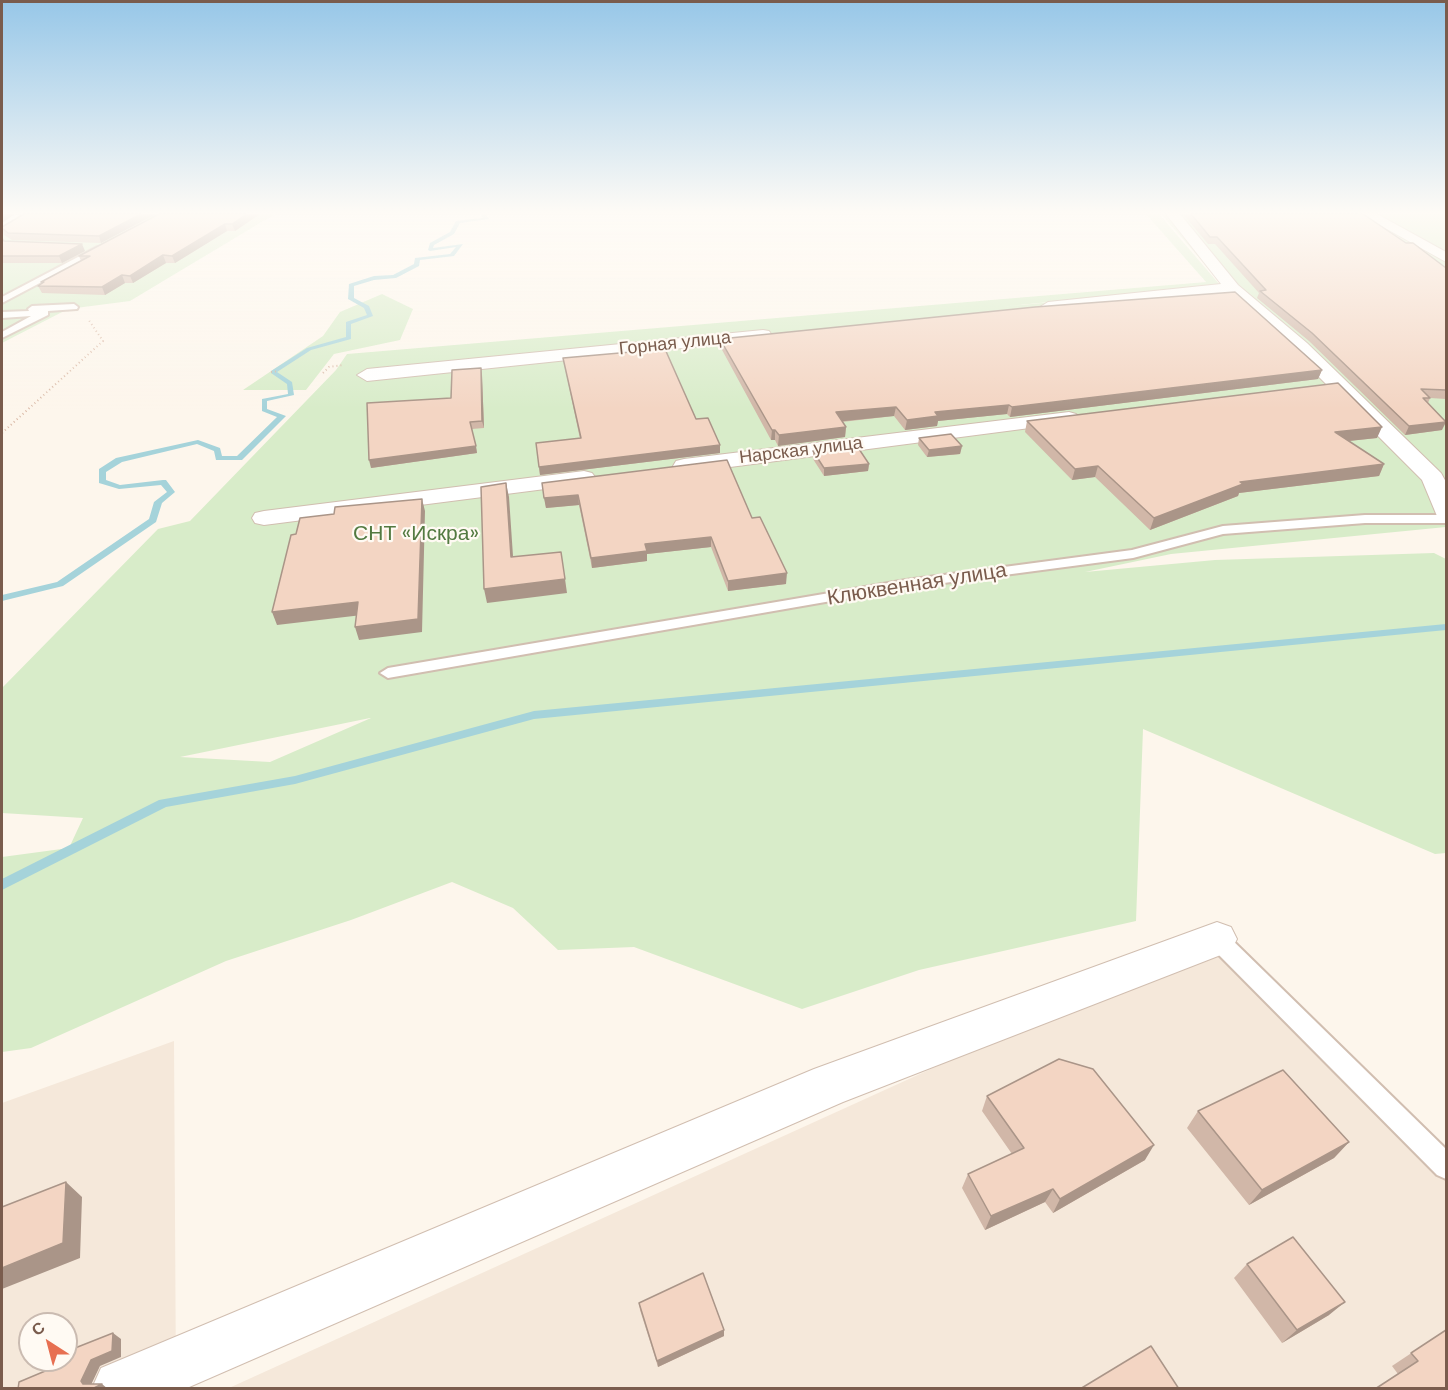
<!DOCTYPE html>
<meta charset="utf-8">
<style>
body{margin:0}
#map{position:relative;width:1448px;height:1390px;overflow:hidden;background:#fdf6ec;font-family:"DM Sans",sans-serif}
canvas{display:block}
.frame{position:absolute;inset:0;border:3px solid #7a5c4d;pointer-events:none}
.north{position:absolute;left:18px;top:1312px;width:60px;height:60px;box-sizing:border-box;background:#fffaf3;border:2px solid #cabbb1;border-radius:50%;rotate:324deg;font-size:16px;font-weight:700;line-height:24px;text-align:center;color:#7a5c4d}
.north::after{content:'';display:block;margin:auto;width:21px;height:27px;background:#e76f51;clip-path:polygon(50% 0,100% 100%,50% 72%,0 100%)}
</style>
<div id="map">
<canvas width="1448" height="1390"></canvas>
<div class="frame"></div>
<div class="north">С</div>
</div>
<script>
const ctx = document.querySelector('canvas').getContext('2d');
ctx.lineJoin = 'round';
function paint(path, color) {
  ctx.fillStyle = color;
  ctx.fill(path, 'evenodd');
}
function strokePath(path, color, width, dash) {
  ctx.strokeStyle = color;
  ctx.lineWidth = width;
  ctx.lineCap = dash ? 'butt' : 'round';
  ctx.setLineDash(dash || []);
  ctx.stroke(path);
}
function label(font, color, halo, rows, align = 'center') {
  ctx.font = font + ' "DM Sans",sans-serif';
  ctx.lineWidth = 4.5;
  ctx.setLineDash([]);
  ctx.textBaseline = 'middle';
  ctx.strokeStyle = halo;
  ctx.fillStyle = color;
  for (const [text, x, y, turn = 0] of rows) {
    ctx.save();
    ctx.translate(x, y);
    ctx.rotate((+turn || 0) * Math.PI / 180);
    ctx.textAlign = isNaN(turn) ? turn : align;
    if (halo) ctx.strokeText(text, 0, 0);
    ctx.fillText(text, 0, 0);
    ctx.restore();
  }
}
paint(new Path2D(`
 M 1217,939 L 1446,1166 L 1446,1388 L 229,1388 Z
 M 174,1041 L 176,1388 L 2,1388 L 2,1103 ZM 30,1324 L 66,1324 L 66,1360 L 30,1360 Z`), '#f5e8da');
paint(new Path2D(`
 M 30,214 L 275,214 L 130,301 L 68,309 L 2,343 L 2,230 Z
 M 1146,214 L 1159,214 L 1220,285 L 999,307 L 1224,286 L 1161,214 L 1446,214 L 1446,527 L 1171,554 L 1085,572 L 1215,560 L 1434,553 L 1446,559 L 1446,853 L 1435,854 L 1143,729 L 1136,921 L 919,970 L 802,1009 L 634,947 L 558,950 L 513,908 L 452,882 L 351,920 L 226,961 L 31,1048 L 2,1052 L 2,857 L 69,848 L 83,818 L 2,813 L 2,688 L 158,529 L 190,521 L 336,370 L 347,354 L 1206,282 ZM 371,718 L 270,762 L 180,757 L 370,718 Z
 M 382,294 L 413,309 L 400,340 L 334,354 L 306,390 L 243,390 L 323,336 L 340,312 Z`), '#d8ecc9');
paint(new Path2D(`
 M 480,214 L 485,214 L 489,219 L 460,223 L 454,234 L 434,245 L 433,248 L 463,244 L 454,256 L 420,260 L 419,266 L 396,278 L 374,280 L 354,286 L 354,298 L 369,306 L 373,316 L 351,324 L 351,339 L 311,350 L 277,372 L 292,382 L 294,395 L 267,401 L 267,409 L 286,416 L 242,460 L 216,460 L 214,451 L 197,444 L 122,462 L 106,472 L 106,480 L 120,485 L 163,480 L 166,480 L 175,492 L 162,503 L 156,522 L 63,586 L 2,601 L 2,595 L 57,582 L 149,519 L 154,502 L 167,492 L 161,485 L 119,489 L 99,483 L 99,469 L 116,458 L 198,440 L 220,448 L 222,456 L 237,456 L 277,417 L 262,411 L 262,399 L 288,394 L 287,384 L 271,373 L 271,371 L 307,348 L 346,337 L 346,322 L 367,315 L 364,308 L 348,299 L 349,284 L 374,276 L 393,275 L 414,264 L 415,258 L 450,254 L 456,247 L 430,251 L 428,250 L 430,243 L 450,232 L 456,221 L 483,218 Z
 M 1446,624 L 1446,630 L 534,719 L 295,784 L 166,807 L 2,890 L 2,879 L 159,800 L 295,776 L 534,711 Z`), '#a5d3da');
const lane = new Path2D(`
 M 97,247 L 104,249 L 2,303 L 2,297 Z
 M 74,304 L 78,307 L 77,309 L 48,311 L 48,315 L 2,338 L 2,332 L 31,316 L 2,318 L 2,312 L 29,311 L 28,309 L 32,306 Z
 M 1365,515 L 1446,515 L 1446,523 L 1365,523 L 1223,534 L 1133,558 L 906,588 L 388,678 L 380,673 L 388,668 L 906,580 L 1132,550 L 1223,526 Z
 M 1217,930 L 1225,933 L 1446,1149 L 1446,1179 L 1437,1175 L 1209,945 L 1206,939 L 1209,933 Z`);
const street = new Path2D(`
 M 1166,214 L 1180,214 L 1238,285 L 1307,343 L 1441,473 L 1446,482 L 1446,518 L 1437,516 L 1422,480 L 1293,351 L 1228,293 L 1042,311 L 1040,307 L 1048,302 L 1221,284 Z
 M 1360,214 L 1377,214 L 1446,252 L 1446,262 Z
 M 763,330 L 769,331 L 772,335 L 769,339 L 367,381 L 357,375 L 367,369 Z
 M 1069,412 L 1076,414 L 1080,418 L 1076,422 L 684,473 L 676,471 L 673,466 L 676,461 L 684,459 Z
 M 584,471 L 592,473 L 596,478 L 592,483 L 264,525 L 255,523 L 252,518 L 255,513 L 264,511 Z
 M 1217,922 L 1231,927 L 1237,939 L 1231,951 L 843,1102 L 187,1388 L 92,1388 L 101,1368 L 814,1069 Z`);
strokePath(lane, '#d1beb0', 4);
strokePath(street, '#d1beb0', 2);
strokePath(new Path2D(`
 M 271,372 L 279,371
 M 323,373 L 329,367 L 343,365
 M 2,433 L 103,341 L 88,319`), '#d9b8a5', 2, [1, 3]);
paint(lane, '#fff');
paint(street, '#fff');
paint(new Path2D(`
 M 24,214 L 156,214 L 101,243 L 12,240 L 4,235 L 2,227 Z
 M 159,214 L 260,214 L 235,231 L 227,231 L 175,263 L 166,263 L 133,283 L 125,283 L 105,295 L 42,293 L 38,286 L 42,284 L 41,282 L 81,261 L 79,256 Z
 M 1183,214 L 1363,214 L 1406,243 L 1446,268 L 1446,399 L 1430,398 L 1428,403 L 1442,430 L 1405,435 L 1309,341 L 1257,298 L 1259,293 L 1215,244 L 1208,244 Z
 M 2,238 L 4,241 L 85,251 L 62,263 L 2,263 Z
 M 720,339 L 1322,370 L 1318,379 L 1010,417 L 1007,414 L 938,421 L 937,426 L 905,430 L 894,416 L 842,422 L 846,427 L 845,437 L 778,446 L 775,440 L 771,440 L 721,348 Z
 M 563,358 L 696,419 L 720,453 L 540,475 L 536,443 L 580,439 Z
 M 482,375 L 484,428 L 472,429 L 477,453 L 371,468 L 451,398 Z
 M 1027,421 L 1377,438 L 1348,441 L 1384,464 L 1379,476 L 1239,493 L 1238,496 L 1150,530 L 1095,477 L 1072,480 L 1025,432 Z
 M 919,438 L 962,446 L 960,454 L 927,457 L 918,445 Z
 M 813,451 L 869,464 L 868,471 L 824,476 L 813,459 Z
 M 542,483 L 752,518 L 786,584 L 728,591 L 711,547 L 647,554 L 647,561 L 592,568 L 579,505 L 546,508 Z
 M 987,1096 L 1145,1160 L 1053,1213 L 1045,1202 L 985,1230 L 962,1188 L 968,1174 L 1012,1154 L 982,1111 Z
 M 1198,1111 L 1349,1142 L 1334,1158 L 1249,1205 L 1187,1128 Z
 M 1247,1264 L 1329,1315 L 1282,1343 L 1234,1278 Z
 M 639,1303 L 724,1336 L 658,1367 L 640,1310 Z
 M 1446,1330 L 1446,1389 L 1398,1374 L 1392,1366 Z`), '#d1b7a8');
paint(new Path2D(`
 M 2,214 L 15,214 L 2,223 Z
 M 141,214 L 156,214 L 101,243 L 99,236 Z
 M 247,214 L 260,214 L 235,231 L 232,224 Z
 M 225,224 L 227,231 L 175,263 L 172,256 Z
 M 82,244 L 85,251 L 62,263 L 59,256 Z
 M 163,255 L 166,263 L 133,283 L 130,276 Z
 M 122,275 L 125,283 L 105,295 L 102,287 Z
 M 481,368 L 482,375 L 484,428 L 482,421 Z
 M 1322,370 L 1318,379 L 1010,417 L 1012,407 Z
 M 1009,405 L 1007,414 L 938,421 L 937,426 L 905,430 L 907,420 L 935,412 Z
 M 896,407 L 894,416 L 835,422 L 836,412 Z
 M 1446,422 L 1442,430 L 1405,435 L 1409,426 Z
 M 846,427 L 845,437 L 778,446 L 779,435 Z
 M 1382,427 L 1377,438 L 1330,443 L 1335,432 Z
 M 772,430 L 775,430 L 775,440 L 771,440 Z
 M 720,445 L 720,453 L 540,475 L 539,467 Z
 M 476,446 L 477,453 L 371,468 L 369,460 Z
 M 962,446 L 960,454 L 927,457 L 929,450 Z
 M 869,464 L 868,471 L 824,476 L 824,468 Z
 M 1384,464 L 1379,476 L 1239,493 L 1238,496 L 1150,530 L 1154,518 L 1240,482 Z
 M 1098,466 L 1095,477 L 1072,480 L 1075,469 Z
 M 506,483 L 509,497 L 514,571 L 511,557 Z
 M 578,495 L 579,505 L 546,508 L 544,498 Z
 M 422,499 L 425,511 L 422,632 L 359,640 L 355,627 Z
 M 711,537 L 711,547 L 647,554 L 647,561 L 592,568 L 591,558 L 645,544 Z
 M 787,573 L 786,584 L 728,591 L 728,581 Z
 M 565,579 L 567,593 L 487,603 L 484,589 Z
 M 358,602 L 362,615 L 277,625 L 272,612 Z
 M 1349,1142 L 1334,1158 L 1249,1205 L 1262,1190 Z
 M 1154,1145 L 1145,1160 L 1053,1213 L 1060,1199 Z
 M 66,1182 L 82,1197 L 80,1258 L 2,1289 L 2,1268 Z
 M 1053,1189 L 1045,1202 L 985,1230 L 991,1216 Z
 M 1345,1302 L 1329,1315 L 1282,1343 L 1297,1330 Z
 M 724,1330 L 724,1336 L 658,1367 L 657,1361 Z
 M 113,1333 L 121,1339 L 121,1357 L 100,1366 L 90,1387 L 83,1384 L 81,1381 L 91,1360 Z
 M 102,1384 L 108,1389 L 92,1389 Z`), '#aa9588');
const building = new Path2D(`
 M 24,214 L 141,214 L 99,236 L 8,233 L 2,228 L 2,227 Z
 M 159,214 L 247,214 L 232,224 L 225,224 L 172,256 L 163,255 L 130,276 L 122,275 L 102,287 L 38,286 L 44,282 L 41,282 L 90,256 L 79,256 Z
 M 1191,214 L 1363,214 L 1406,243 L 1413,243 L 1446,268 L 1446,390 L 1421,389 L 1430,398 L 1423,398 L 1446,422 L 1409,426 L 1312,333 L 1260,291 L 1266,290 L 1217,237 L 1210,237 Z
 M 2,238 L 4,241 L 82,244 L 59,256 L 2,256 Z
 M 1235,292 L 1322,370 L 1012,407 L 1009,405 L 935,412 L 938,416 L 907,420 L 896,407 L 836,412 L 846,427 L 779,435 L 775,430 L 772,430 L 720,339 L 1035,307 Z
 M 665,349 L 696,419 L 708,418 L 720,445 L 539,467 L 536,443 L 581,438 L 563,358 Z
 M 481,368 L 482,421 L 470,422 L 476,446 L 369,460 L 367,403 L 451,398 L 452,370 Z
 M 1338,383 L 1382,427 L 1335,432 L 1384,464 L 1240,482 L 1243,484 L 1154,518 L 1098,466 L 1075,469 L 1027,421 Z
 M 951,434 L 962,446 L 929,450 L 919,438 Z
 M 857,446 L 869,464 L 824,468 L 813,451 Z
 M 727,460 L 752,518 L 760,517 L 787,573 L 728,581 L 711,537 L 645,544 L 647,551 L 591,558 L 578,495 L 544,498 L 542,483 Z
 M 506,483 L 511,557 L 561,552 L 565,579 L 484,589 L 481,487 Z
 M 422,499 L 418,619 L 355,627 L 358,602 L 272,612 L 291,535 L 296,534 L 300,518 L 334,514 L 335,507 Z
 M 1059,1059 L 1093,1069 L 1154,1145 L 1060,1199 L 1053,1189 L 991,1216 L 968,1174 L 1024,1148 L 987,1096 Z
 M 1283,1070 L 1349,1142 L 1262,1190 L 1198,1111 Z
 M 66,1182 L 63,1243 L 2,1268 L 2,1207 Z
 M 1293,1237 L 1345,1302 L 1297,1330 L 1247,1264 Z
 M 703,1273 L 724,1330 L 657,1361 L 639,1303 Z
 M 1446,1330 L 1446,1389 L 1375,1389 L 1418,1361 L 1411,1353 Z
 M 113,1333 L 112,1351 L 91,1360 L 81,1381 L 83,1384 L 102,1384 L 92,1389 L 18,1389 L 19,1382 L 69,1361 L 70,1350 Z
 M 1151,1346 L 1179,1389 L 1080,1389 Z`);
paint(building, '#f3d5c3');
strokePath(building, '#aa9588', 1.5);
const sky = ctx.createLinearGradient(0, 0, 0, 409);
sky.addColorStop(0, '#97c7e8');
sky.addColorStop(0.52, '#fefbf6');
sky.addColorStop(1, '#fefbf600');
ctx.fillStyle = sky;
ctx.fillRect(0, 0, 1448, 409);
label('18px', '#7a5c4d', '#fffaf3', [
 ["Горная улица",675,344,-6],
 ["Нарская улица",801,451,-7]
]);
label('21px', '#537a41', '#fffaf3', [
 ["СНТ «Искра»",416,534]
]);
label('21px', '#7a5c4d', '#fffaf3', [
 ["Клюквенная улица",917,585,-9]
]);
</script>
